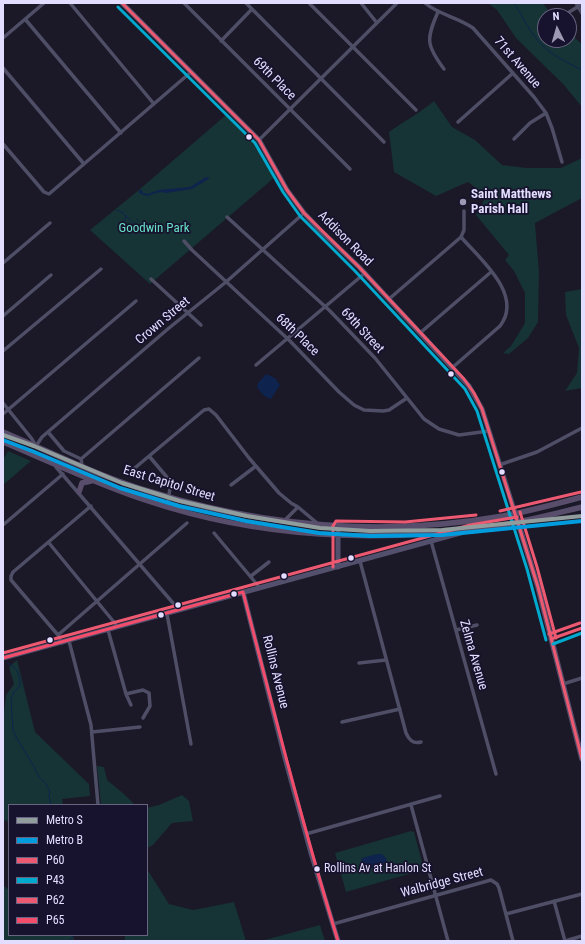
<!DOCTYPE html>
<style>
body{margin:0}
#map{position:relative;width:585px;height:944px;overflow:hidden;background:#1b1827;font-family:"Roboto Condensed",sans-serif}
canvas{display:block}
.frame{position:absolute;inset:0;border:4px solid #e3deff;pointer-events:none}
.legend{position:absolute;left:8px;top:804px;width:140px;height:132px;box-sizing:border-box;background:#17122d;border:1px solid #696481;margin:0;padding:5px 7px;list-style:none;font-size:12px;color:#e3deff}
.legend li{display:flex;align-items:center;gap:8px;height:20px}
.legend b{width:20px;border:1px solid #696481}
.north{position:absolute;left:537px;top:8px;width:40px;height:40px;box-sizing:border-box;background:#17122d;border:1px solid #696481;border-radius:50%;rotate:355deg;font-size:11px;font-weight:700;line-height:16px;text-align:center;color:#e3deff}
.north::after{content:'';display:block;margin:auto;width:14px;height:18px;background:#9d99b3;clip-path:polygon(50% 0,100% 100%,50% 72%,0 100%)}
</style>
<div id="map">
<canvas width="585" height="944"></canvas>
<div class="frame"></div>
<ul class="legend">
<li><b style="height:5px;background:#919d9d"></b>Metro S</li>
<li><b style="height:5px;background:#009cde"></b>Metro B</li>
<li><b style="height:5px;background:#ec5970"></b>P60</li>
<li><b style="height:5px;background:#00a9ce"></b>P43</li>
<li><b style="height:5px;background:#ec5970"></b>P62</li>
<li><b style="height:5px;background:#f44d6c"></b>P65</li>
</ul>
<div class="north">N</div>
</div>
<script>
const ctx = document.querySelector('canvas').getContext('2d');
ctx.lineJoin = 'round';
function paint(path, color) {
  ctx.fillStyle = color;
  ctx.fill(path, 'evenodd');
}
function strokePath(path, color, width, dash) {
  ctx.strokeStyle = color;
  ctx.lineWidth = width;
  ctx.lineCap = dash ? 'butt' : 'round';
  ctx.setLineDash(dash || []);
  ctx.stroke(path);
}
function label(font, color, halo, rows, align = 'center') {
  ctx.font = font + ' "Roboto Condensed",sans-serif';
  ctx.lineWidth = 3.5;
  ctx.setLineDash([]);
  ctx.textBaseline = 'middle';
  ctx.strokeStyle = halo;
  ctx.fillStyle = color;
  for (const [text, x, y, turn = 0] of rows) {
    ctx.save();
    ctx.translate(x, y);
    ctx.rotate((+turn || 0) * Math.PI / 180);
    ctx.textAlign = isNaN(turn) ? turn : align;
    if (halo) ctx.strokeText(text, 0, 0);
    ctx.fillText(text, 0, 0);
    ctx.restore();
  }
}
paint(new Path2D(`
 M 488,3 L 543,3 L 552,16 L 545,16 L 545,40 L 569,40 L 569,33 L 582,44 L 582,107 L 564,85 L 516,38 L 497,10 Z
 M 434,101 L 452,127 L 475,140 L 502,165 L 527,168 L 561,168 L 582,158 L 582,198 L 535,223 L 539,272 L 538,322 L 528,338 L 509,354 L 503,353 L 511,346 L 525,323 L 525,293 L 514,271 L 505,260 L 509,255 L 476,215 L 486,196 L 468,182 L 436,196 L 394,172 L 389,132 C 404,121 420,113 434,101 Z
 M 227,114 L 253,139 L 275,177 L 150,284 L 90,230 L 140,189 Z
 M 582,289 L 582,388 L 565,391 L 577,373 L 579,348 L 566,315 L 565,292 Z
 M 8,451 L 31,461 L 3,485 L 3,460 Z
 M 17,660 L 35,732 L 89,784 L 90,796 L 62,799 L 63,805 L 9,805 L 9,827 L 7,820 L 3,821 L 3,721 L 6,695 L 14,684 L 9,667 Z
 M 97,766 L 104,767 L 107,780 L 124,794 L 135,805 L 101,805 Z
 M 182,795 L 189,801 L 193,821 L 172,823 L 153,845 L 147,848 L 147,808 L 159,805 Z
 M 411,831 L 414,832 L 424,869 L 423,870 L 346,892 L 335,853 Z
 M 147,869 L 169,904 L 193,910 L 234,902 L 246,941 L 125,941 L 125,935 L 147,935 Z
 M 3,885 L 9,890 L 9,935 L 73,935 L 74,941 L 3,941 Z
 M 320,925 L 325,941 L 261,941 Z`), '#163335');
paint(new Path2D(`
 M 206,177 L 210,178 L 192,189 L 166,193 L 160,192 L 147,196 L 143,195 L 138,192 L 141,189 L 143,193 L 148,194 L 159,190 L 190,187 Z
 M 266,374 L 275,378 L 280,385 L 271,399 C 265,398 260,392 257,387 L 258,383 Z
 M 377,854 L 382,854 L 387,859 C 385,867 375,867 368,868 L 362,863 L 361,860 L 362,858 Z`), '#0e234d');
strokePath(new Path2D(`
 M 514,3 C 523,17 530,33 542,45 C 553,56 568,63 582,70
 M 117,210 L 123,213 L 133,223 L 135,223
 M 137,219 L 138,221
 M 122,229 L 126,216
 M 7,663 C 18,667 20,675 20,686 L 14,692 L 11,699 L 13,730 L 16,737 L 33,765 L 39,777 L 46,784 L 50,792 L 49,796 L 51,805
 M 69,941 L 74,935`), '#0e234d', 1);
strokePath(new Path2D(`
 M 70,3 L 154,104
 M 184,3 L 350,169
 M 246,3 L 384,142
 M 309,3 L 416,110
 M 361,3 L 377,23
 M 425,3 C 439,15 458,17 473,28 L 534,97 L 546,113 L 552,128 L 562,162
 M 576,3 L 582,13
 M 438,12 C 426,39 426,45 444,69
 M 563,16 L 582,4
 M 25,19 L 121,133
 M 3,38 L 44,3
 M 221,41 L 252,9
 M 3,68 L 84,164
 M 458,122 L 513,73
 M 514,139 L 530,123 L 546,113
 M 259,140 L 397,3
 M 3,144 L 44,192 L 49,194 L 191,72
 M 227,217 L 330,311 L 375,358 L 424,419 L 439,429 L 459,435 L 489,431
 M 184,241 L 192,250 L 290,341 L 339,392 L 354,405 L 364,410 L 383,411 L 389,410 L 407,398
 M 3,263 L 50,223
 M 151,279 L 201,325
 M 389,299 L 461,237 L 464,230 L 464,211
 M 3,316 L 51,275
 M 420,333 L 491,272
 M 3,351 L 101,269
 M 256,365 L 365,273
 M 453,367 L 500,326 C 524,295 480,259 461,237
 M 3,403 L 32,439 L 36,446 L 42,437 L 169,328 L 226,282 L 304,213
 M 3,414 L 136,301
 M 48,432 L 64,451 L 81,459
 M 149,456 L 171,482 L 167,507
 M 82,465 L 81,459 L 199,358
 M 499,465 L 537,452 L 582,428
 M 56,467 L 179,610
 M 130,472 L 204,410 L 209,409 L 216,415 L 249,458 L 279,493 L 291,503 L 298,507 L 317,523
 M 231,485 L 256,466
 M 285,520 L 298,507
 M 3,525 L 63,474
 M 214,533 L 260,588
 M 431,541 L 496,774
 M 49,543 L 118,627
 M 360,561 L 406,733 C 409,740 413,744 421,742
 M 251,576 L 269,562
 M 167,614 L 191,744
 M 108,630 L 126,694 L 131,705
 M 456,630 L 477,625
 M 58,635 L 187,523
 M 69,641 L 91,725 L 98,805
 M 62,643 L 58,635 L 11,580 L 11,576 L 13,572 L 91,506
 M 359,663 L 386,660
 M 563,684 L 582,678
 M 126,694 L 143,690 L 149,693 L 150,706 L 143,718
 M 342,722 L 400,709
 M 92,732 L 140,727
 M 411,805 L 448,941
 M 306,834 L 440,796
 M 554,901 L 565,941
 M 506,914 L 582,894
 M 333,924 L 491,880 L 497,884 L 499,888 L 513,941
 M 565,941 L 582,936`), '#4f4e67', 3.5);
strokePath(new Path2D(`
 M 122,3 L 259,140 L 287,190 L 304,213 L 321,231 L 359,267 L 469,386 L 482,409 L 515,513
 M 338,526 L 338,567
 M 243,592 L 285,758 L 311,853 L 338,941
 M 3,658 L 464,532`), '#53506d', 5);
strokePath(new Path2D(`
 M 3,432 C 51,452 98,476 148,491 C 264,527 383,537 503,516 C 530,511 556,504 582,497
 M 3,442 C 51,462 98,485 148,501 C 259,538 378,544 494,526 C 523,522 553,514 582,507
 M 79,492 L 82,483 L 91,481
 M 515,513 L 538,587 L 582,759`), '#584e6c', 5.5);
strokePath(new Path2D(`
 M 122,3 L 259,140 L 287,190 L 304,213 L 359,267 L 464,379 L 474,393 L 482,409 L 538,587 L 582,759
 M 551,639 L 582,628`), '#ec5970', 3);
strokePath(new Path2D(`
 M 118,7 L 255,143 L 283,192 L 300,216 L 355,271 L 465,389 L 477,411 L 527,569 L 546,640
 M 553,644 L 582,633`), '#00a9ce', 3);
strokePath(new Path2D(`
 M 500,511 L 581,492
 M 520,512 L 537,567 L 556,638
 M 333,567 L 333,526 L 336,521 L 405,522 L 476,515
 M 549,634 L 580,623
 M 3,653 L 470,525 L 517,517`), '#ec5970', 3);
strokePath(new Path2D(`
 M 243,592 C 273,709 303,826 338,941
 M 3,658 L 243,592`), '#f44d6c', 3);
strokePath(new Path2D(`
 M 3,435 L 34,446 L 122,483 L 180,501 L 247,516 L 320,528 L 370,531 L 442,530 L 582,516`), '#919d9d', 4);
strokePath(new Path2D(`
 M 3,440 L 32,451 L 120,488 L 179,506 L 246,521 L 319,533 L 370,536 L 442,535 L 582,521`), '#009cde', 4);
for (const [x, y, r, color] of [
 [249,137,3.5,"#e3deff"],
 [463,202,4,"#9d99b3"],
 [451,374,3.5,"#e3deff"],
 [502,472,3.5,"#e3deff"],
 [351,558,3.5,"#e3deff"],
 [284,576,3.5,"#e3deff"],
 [234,594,3.5,"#e3deff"],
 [178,605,3.5,"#e3deff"],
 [161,615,3.5,"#e3deff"],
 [50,640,3.5,"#e3deff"],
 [317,869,3.5,"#e3deff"]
]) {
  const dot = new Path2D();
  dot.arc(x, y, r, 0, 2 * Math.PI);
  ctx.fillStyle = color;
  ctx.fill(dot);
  strokePath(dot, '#17122d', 1.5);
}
label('12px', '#e3deff', '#17122d', [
 ["Rollins Av at Hanlon St",324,869]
], 'left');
label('13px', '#e3deff', '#17122d', [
 ["71st Avenue",517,63,49],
 ["69th Place",274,79,45],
 ["Addison Road",345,239,45],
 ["Crown Street",163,321,-40],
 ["69th Street",362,331,47],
 ["68th Place",297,335,44],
 ["East Capitol Street",169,484,17],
 ["Zelma Avenue",473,655,74],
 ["Rollins Avenue",275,672,76],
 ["Walbridge Street",442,883,-15]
]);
label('bold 13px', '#e3deff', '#17122d', [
 ["Saint Matthews",471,195],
 ["Parish Hall",471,210]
], 'left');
label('13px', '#67e2c7', '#17122d', [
 ["Goodwin Park",154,229]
]);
</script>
